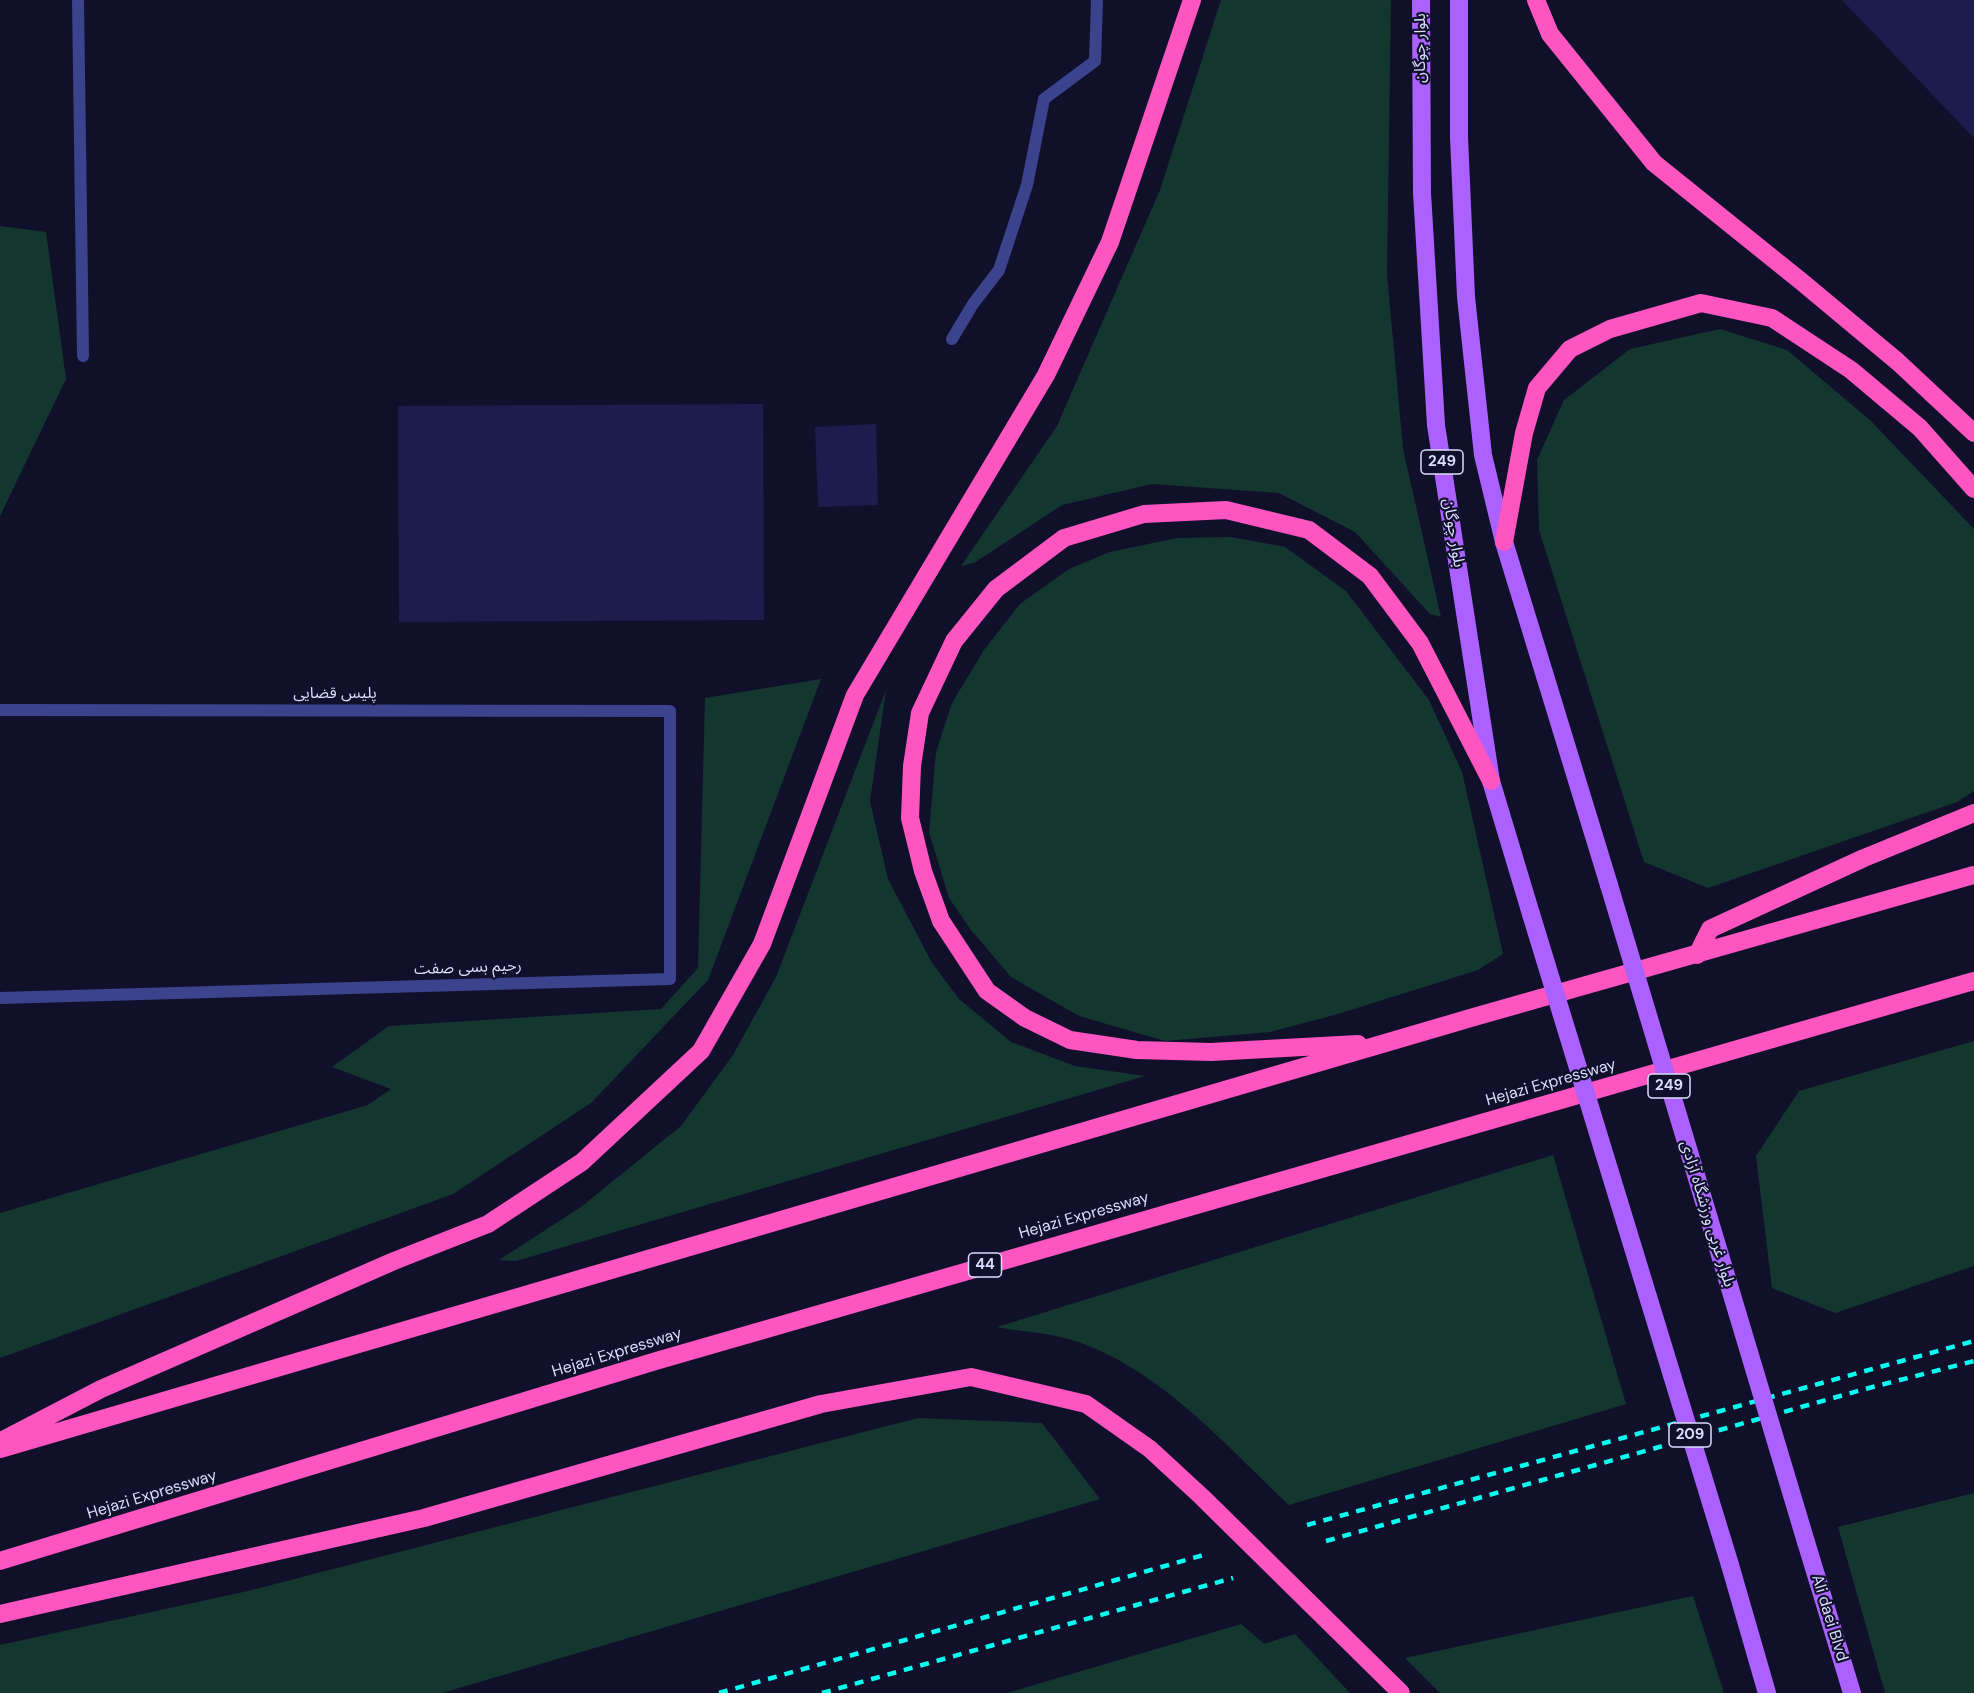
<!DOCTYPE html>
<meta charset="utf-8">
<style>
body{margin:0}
canvas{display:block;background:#10102b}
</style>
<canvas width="1974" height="1693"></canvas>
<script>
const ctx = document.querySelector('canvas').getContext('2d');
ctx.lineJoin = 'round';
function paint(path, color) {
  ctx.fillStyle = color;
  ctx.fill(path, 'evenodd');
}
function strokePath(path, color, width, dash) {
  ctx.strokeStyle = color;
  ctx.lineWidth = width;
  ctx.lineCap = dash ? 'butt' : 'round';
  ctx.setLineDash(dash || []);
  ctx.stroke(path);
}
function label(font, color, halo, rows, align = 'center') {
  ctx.font = font + ' "DM Sans","Noto Sans Arabic",sans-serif';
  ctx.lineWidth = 4.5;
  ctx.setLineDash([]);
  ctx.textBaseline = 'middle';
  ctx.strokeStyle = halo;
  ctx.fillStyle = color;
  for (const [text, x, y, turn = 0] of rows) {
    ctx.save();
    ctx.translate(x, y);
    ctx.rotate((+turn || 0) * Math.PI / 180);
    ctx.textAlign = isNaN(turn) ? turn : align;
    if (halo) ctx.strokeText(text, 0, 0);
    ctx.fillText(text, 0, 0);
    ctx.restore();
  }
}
paint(new Path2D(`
 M 1221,0 L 1391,0 L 1387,274 L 1403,449 L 1441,617 L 1430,614 L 1355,532 L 1279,493 L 1152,484 L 1062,505 L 974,563 L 961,566 L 1057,426 L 1160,190 Z
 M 0,226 L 46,232 L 66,379 L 0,516 Z
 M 1720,329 L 1787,350 L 1871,421 L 1974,529 L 1974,791 L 1957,802 L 1708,888 L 1644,862 L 1539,530 L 1537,460 L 1564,400 L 1630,349 Z
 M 1231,537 L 1285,547 L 1346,591 L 1429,700 L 1462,772 L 1503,954 L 1478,970 L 1338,1014 L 1270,1032 L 1165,1041 L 1079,1016 L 1011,977 L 971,930 L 949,898 L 929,832 L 936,752 L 952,703 L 984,650 L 1020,604 L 1069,569 L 1110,552 L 1177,538 Z
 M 821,679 L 708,980 L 591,1103 L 453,1194 L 0,1358 L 0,1213 L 368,1105 L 391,1089 L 332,1067 L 389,1026 L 661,1009 L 698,968 L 705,698 Z
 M 886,690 L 870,801 L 888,879 L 932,963 L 959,999 L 1011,1042 L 1075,1066 L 1145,1076 L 516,1261 L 499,1260 L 581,1207 L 681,1126 L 733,1055 L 776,977 Z
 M 1974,1041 L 1974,1266 L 1835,1313 L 1772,1288 L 1756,1156 L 1799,1091 Z
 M 1553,1155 L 1626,1404 L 1289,1505 C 1226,1446 1162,1371 1078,1342 C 1053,1333 1023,1332 997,1327 Z
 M 918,1418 L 1042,1423 L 1100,1499 L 442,1693 L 0,1693 L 0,1645 L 248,1591 Z
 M 1974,1493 L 1974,1693 L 1885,1693 L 1838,1527 Z
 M 1693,1596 L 1724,1693 L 1440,1693 L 1405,1658 Z
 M 1241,1624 L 1264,1644 L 1295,1634 L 1350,1693 L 1007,1693 Z`), '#13362f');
paint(new Path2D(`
 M 1842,0 L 1974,0 L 1974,138 Z
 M 763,404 L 764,620 L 399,622 L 398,406 Z
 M 876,424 L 878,505 L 818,507 L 815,427 Z`), '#1e1b4d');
strokePath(new Path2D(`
 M 78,0 L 83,356
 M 952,339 L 973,304 L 999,270 L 1027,185 L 1044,99 L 1095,61 L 1097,0`), '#3a438c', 12);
strokePath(new Path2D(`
 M 0,710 L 670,711 L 670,979 L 0,998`), '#3a438c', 12);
strokePath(new Path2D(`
 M 1421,0 L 1422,193 L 1436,425 L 1491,781 L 1531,914
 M 1459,0 L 1459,137 L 1466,297 L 1483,455 L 1504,542 L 1609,885
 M 1806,1542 L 1852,1693
 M 1730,1565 L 1767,1693`), '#ab61ff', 18);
strokePath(new Path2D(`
 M 1536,0 L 1550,34 L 1654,163 L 1802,282 L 1898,362 L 1974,433
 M 1504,542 L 1524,433 L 1537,388 L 1570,349 L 1610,329 L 1701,303 L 1772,318 L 1851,370 L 1920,428 L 1974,489
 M 1697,955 L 1710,929 L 1864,858 L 1974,813
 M 1358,1044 L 1211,1052 L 1137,1050 L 1070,1040 L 1025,1018 L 987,991 L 941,921 L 923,871 L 910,818 L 912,766 L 920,713 L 954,641 L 996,589 L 1064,538 L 1144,514 L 1226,510 L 1309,530 L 1370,576 L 1420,643 L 1491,781
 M 5,1439 L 101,1389 L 394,1261 L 488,1224 L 582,1162 L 701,1051 L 762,944 L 855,695 L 1046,375 L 1110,242 L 1192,0
 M 0,1449 L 1474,1017 L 1974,875
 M 0,1561 L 656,1361 L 1974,981
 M 0,1614 L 424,1518 L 821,1404 L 971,1377 L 1086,1404 L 1150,1449 L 1202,1497 L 1401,1693`), '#ff55c1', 18);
strokePath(new Path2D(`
 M 1307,1525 L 1974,1341
 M 1326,1541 L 1865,1389 L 1974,1361
 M 719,1693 L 1207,1554
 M 822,1693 L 1233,1578`), '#06fff1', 4.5, [9, 8]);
strokePath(new Path2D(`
 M 1609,885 L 1806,1542
 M 1531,914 L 1730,1565`), '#ab61ff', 18);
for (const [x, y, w] of [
 [1442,462,42],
 [1669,1086,42],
 [985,1265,33],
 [1690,1435,42]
]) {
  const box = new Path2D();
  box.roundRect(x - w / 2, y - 12, w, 24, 4.5);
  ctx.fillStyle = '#10102b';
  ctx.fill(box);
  strokePath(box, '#dadcff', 1.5);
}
label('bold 15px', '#dadcff', null, [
 ["249",1442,462],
 ["249",1669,1086],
 ["44",985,1265],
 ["209",1690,1435]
]);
label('16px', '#dadcff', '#10102b', [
 ["بلوار چوگان",1421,48,-90],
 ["بلوار چوگان",1453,533,81],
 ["پلیس قضایی",335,694],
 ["رحیم بسی صفت",468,968,-2],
 ["Hejazi Expressway",1551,1083,-16],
 ["بلوار غربی ورزشگاه آزادی",1707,1214,73],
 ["Hejazi Expressway",1084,1216,-16],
 ["Hejazi Expressway",617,1353,-17],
 ["Hejazi Expressway",152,1495,-17],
 ["Ali daei Blvd",1829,1618,73]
]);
</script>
